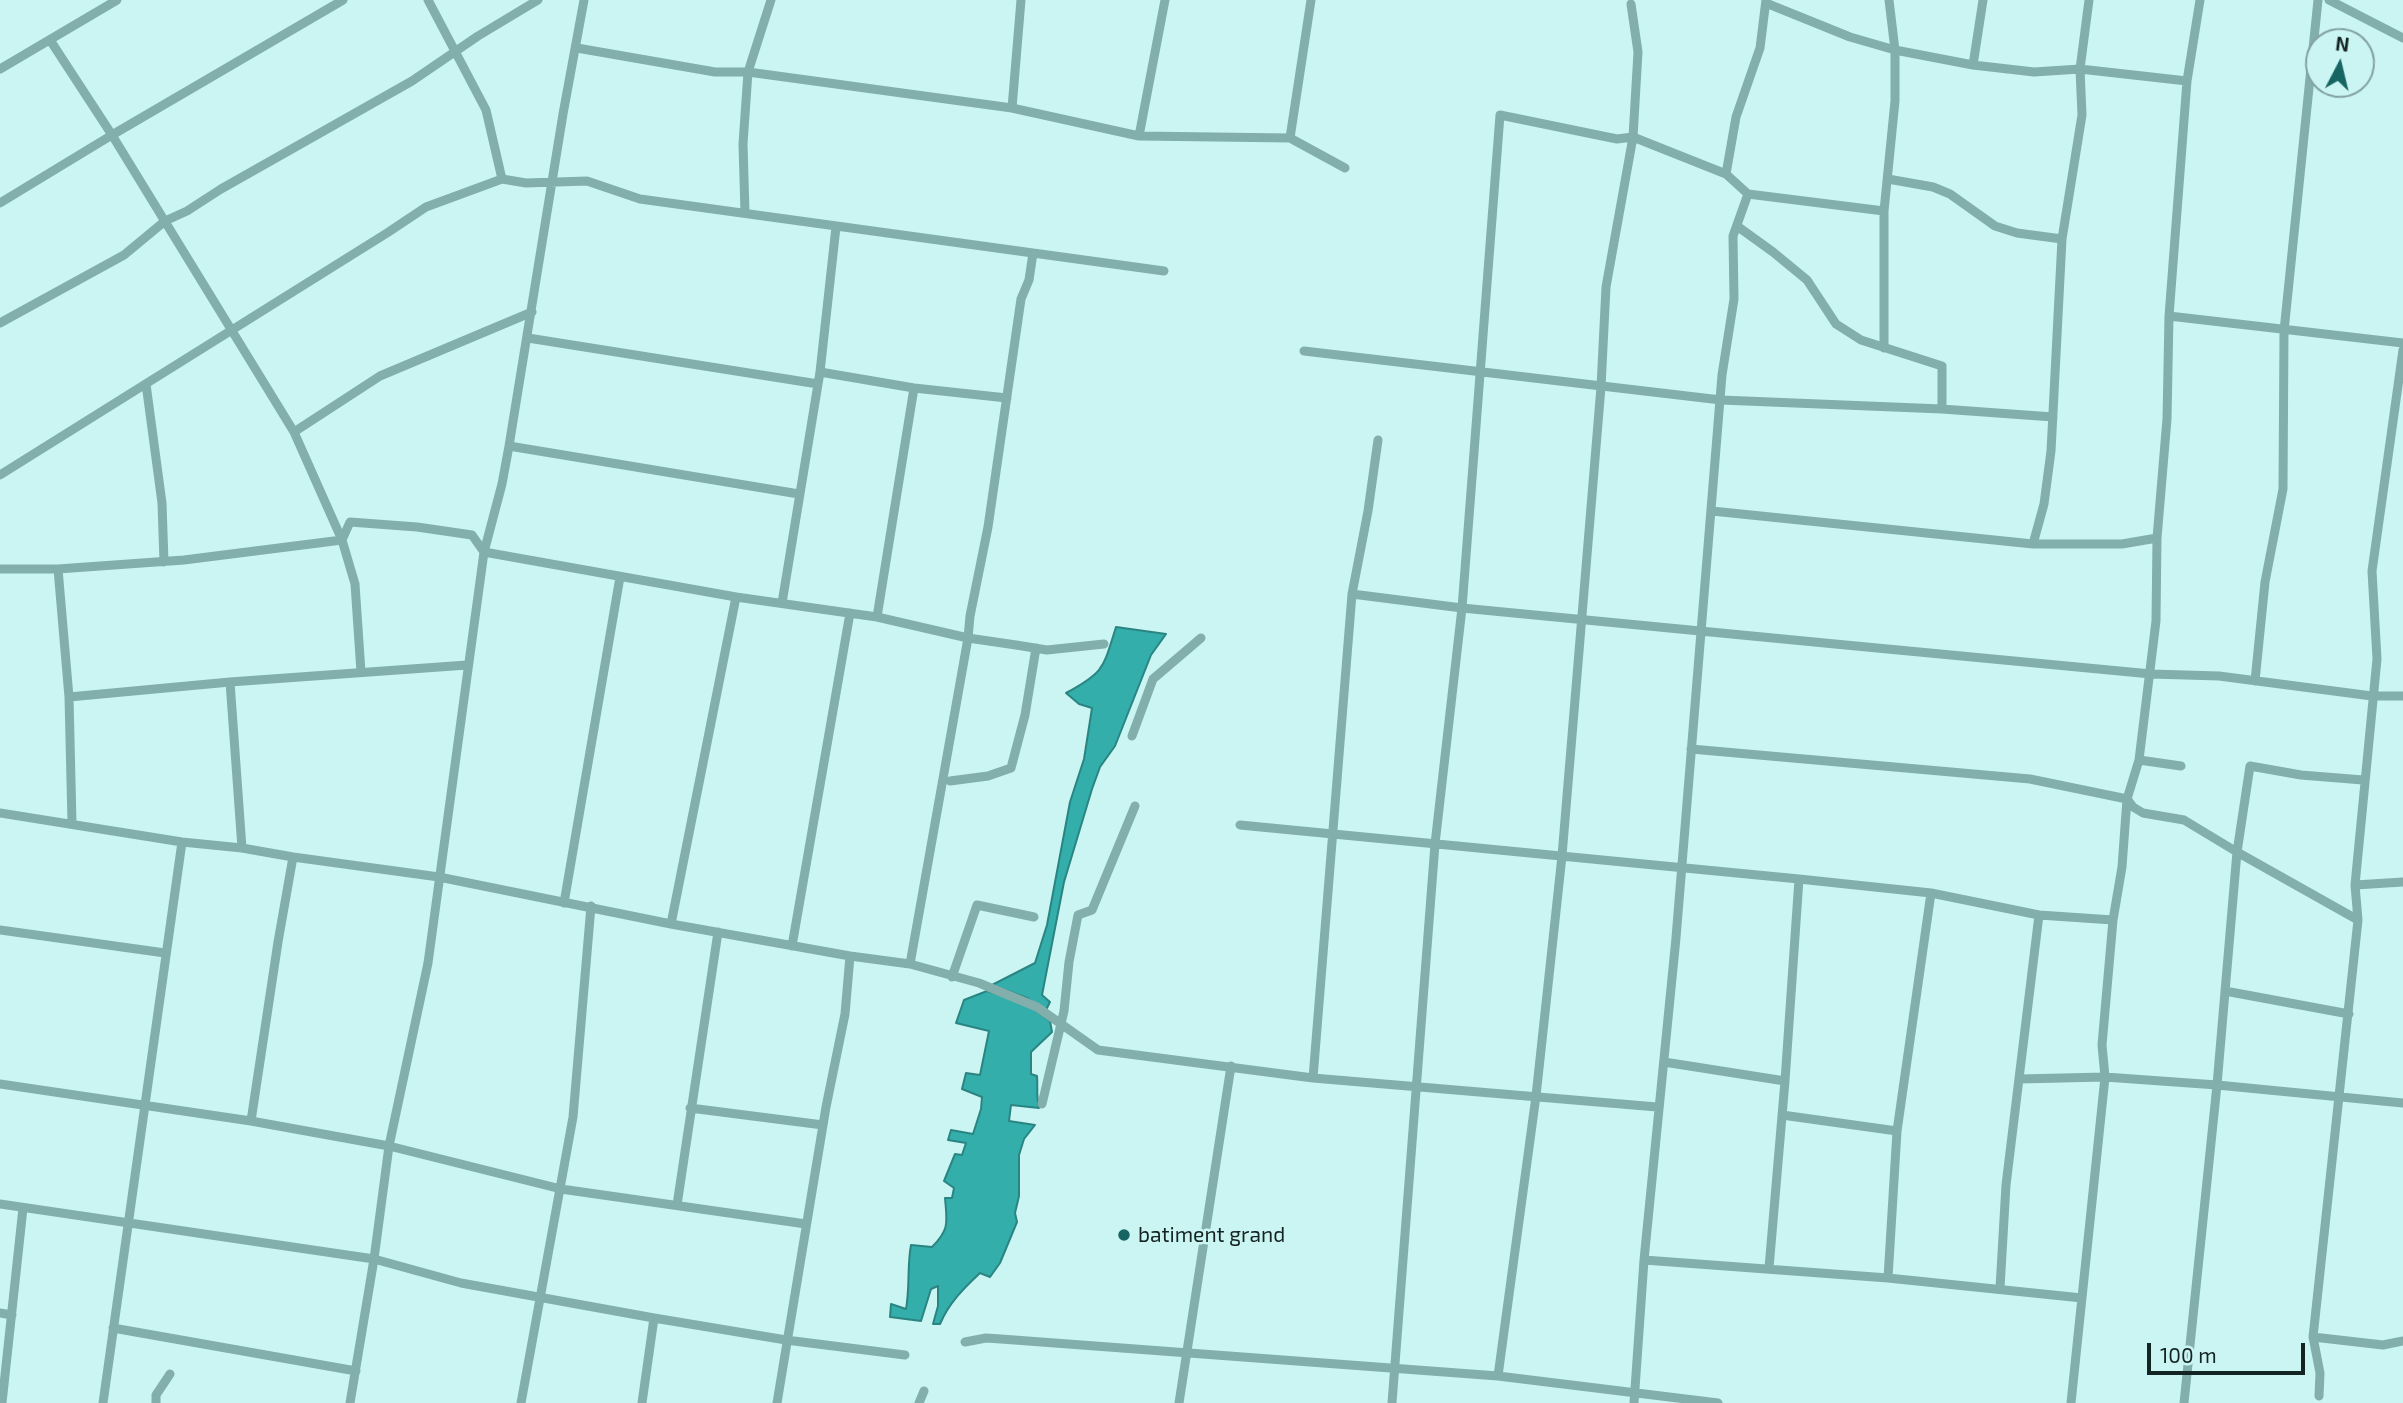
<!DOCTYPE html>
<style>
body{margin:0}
#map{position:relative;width:2403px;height:1403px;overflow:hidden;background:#cbf5f3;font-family:"Exo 2",sans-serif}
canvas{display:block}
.north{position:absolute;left:2305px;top:28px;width:70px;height:70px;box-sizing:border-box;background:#cbf5f3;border:2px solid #82a1a0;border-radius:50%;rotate:7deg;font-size:19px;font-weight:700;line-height:28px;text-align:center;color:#142423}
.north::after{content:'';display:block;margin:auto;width:24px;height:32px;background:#176563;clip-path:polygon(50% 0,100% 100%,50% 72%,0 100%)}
.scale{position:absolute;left:2147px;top:1343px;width:158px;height:32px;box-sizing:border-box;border:4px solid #142423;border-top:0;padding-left:9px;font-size:21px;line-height:24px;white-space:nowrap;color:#142423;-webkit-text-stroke:5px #cbf5f3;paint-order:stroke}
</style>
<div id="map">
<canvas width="2403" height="1403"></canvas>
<div class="north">N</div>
<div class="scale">100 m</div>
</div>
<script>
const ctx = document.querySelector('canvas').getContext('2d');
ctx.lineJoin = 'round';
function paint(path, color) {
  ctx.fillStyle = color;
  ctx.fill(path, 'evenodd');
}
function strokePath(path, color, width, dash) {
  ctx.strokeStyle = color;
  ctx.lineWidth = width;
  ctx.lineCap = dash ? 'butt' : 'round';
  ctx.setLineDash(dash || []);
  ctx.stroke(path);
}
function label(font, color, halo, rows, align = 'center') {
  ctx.font = font + ' "Exo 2",sans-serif';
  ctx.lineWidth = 5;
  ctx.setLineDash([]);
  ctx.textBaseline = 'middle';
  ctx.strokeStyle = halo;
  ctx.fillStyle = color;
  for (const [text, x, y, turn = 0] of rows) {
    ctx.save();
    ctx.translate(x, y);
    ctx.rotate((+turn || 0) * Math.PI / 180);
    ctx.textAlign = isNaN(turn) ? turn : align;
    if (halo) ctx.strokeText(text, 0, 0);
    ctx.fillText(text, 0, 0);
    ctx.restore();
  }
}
const water = new Path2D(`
 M 1116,627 L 1166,634 L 1151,655 L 1115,746 L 1100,767 L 1092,789 L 1064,882 L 1042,995 L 1050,1002 L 1046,1010 L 1027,998 L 992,985 L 1035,963 L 1047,925 L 1070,802 L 1084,759 L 1092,708 L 1079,704 L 1066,693 C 1105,672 1103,668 1116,627 Z
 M 987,991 L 1026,1003 L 1050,1021 L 1052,1032 L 1031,1052 L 1031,1074 L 1037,1076 C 1038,1088 1036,1095 1039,1108 L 1011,1105 L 1009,1121 L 1035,1125 L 1024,1139 L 1019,1155 L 1019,1196 L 1015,1213 L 1017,1222 L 1000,1263 L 990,1277 L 980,1273 C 963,1289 949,1303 940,1324 L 933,1324 L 938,1306 L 938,1286 L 931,1289 L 921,1321 L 890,1317 L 891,1304 L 906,1309 C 910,1287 907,1266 911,1245 L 932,1247 C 950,1229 947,1222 945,1198 L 952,1198 L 954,1188 L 944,1181 L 955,1154 L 962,1155 L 966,1143 L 948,1140 L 951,1130 L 973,1134 L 981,1109 L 982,1097 L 962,1089 L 966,1073 L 980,1075 L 989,1031 L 956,1023 L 964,1000 Z`);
paint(water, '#33aeab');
strokePath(water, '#2a8582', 2);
strokePath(new Path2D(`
 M 343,0 L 112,135 L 294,432 L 342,540 L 355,584 L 361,672
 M 428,0 L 486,110 L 502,179
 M 1766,0 L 1760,48 L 1736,117 L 1726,174 L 1748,194 L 1884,211
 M 2329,0 L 2403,38
 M 1766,3 L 1850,37 L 1895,50 L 1973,65 L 2034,72 L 2080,69 L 2187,81
 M 577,48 L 715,72 L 748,72 L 1012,108 L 1139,136 L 1290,138 L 1345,168
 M 1973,65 L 1983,0
 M 0,69 L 117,0
 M 1012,108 L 1021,0
 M 1139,136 L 1165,0
 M 1290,138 L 1311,0
 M 1888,179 L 1933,187 L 1950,194 L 1995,226 L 2017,233 L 2062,239
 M 0,203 L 112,135 L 50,40
 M 745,213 L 743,144 L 748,72 L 771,0
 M 1737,226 L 1773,252 L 1807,280 L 1836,324 L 1861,340 L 1942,366 L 1942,409
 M 2169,316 L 2403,343
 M 0,323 L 124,255 L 165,221 L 187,211 L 221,189 L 412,81 L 478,36 L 538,0
 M 528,338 L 818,384
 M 1884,348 L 1884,211 L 1895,101 L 1895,50 L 1889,0
 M 2403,350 L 2372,571 L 2377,659 L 2355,885 L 2358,920 L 2313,1337 L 2383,1345 L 2403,1341
 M 1304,351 L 1721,400 L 1942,409 L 2053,417
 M 820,372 L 914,388 L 1007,398
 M 146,384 L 162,503 L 164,562
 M 294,432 L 380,376 L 532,312
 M 509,446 L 799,494
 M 0,475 L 387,233 L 426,207 L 502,179 L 526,183 L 587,181 L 640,199 L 1164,271
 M 1712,511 L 2033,544 L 2122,544 L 2157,538
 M 2033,544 L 2044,504 L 2051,451 L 2062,239 L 2082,115 L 2080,69 L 2089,0
 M 0,569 L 58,569 L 184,560 L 342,540 L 350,522 L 417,527 L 472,535 L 484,552 L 736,597 L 877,617 L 968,638 L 1016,645 L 1047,650 L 1104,644
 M 58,569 L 69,697 L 72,823
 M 1352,594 L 1462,608 L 1835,644 L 2151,674 L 2219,676 L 2372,696 L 2403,696
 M 782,603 L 820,372 L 836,227
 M 877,617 L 914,388
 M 2255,681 L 2265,582 L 2283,489 L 2284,331 L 2318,0
 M 230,682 L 242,848
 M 69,697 L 230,682 L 467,665
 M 1132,736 L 1153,679 L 1201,638
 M 1691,749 L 2030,779 L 2127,799 L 2133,807 L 2143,813 L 2184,820 L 2237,852 L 2358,920
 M 2139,760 L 2181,766
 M 950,781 L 988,776 L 1011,768 L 1025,715 L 1036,648
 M 0,813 L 182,842 L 242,848 L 293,857 L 439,877 L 671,924 L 850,956 L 910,964 L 979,983 L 1037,1007 L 1098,1050 L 1313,1078 L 1657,1107
 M 1240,825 L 1799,879 L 1931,893 L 2039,915 L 2113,920
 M 2355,885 L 2403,882
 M 564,903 L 620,577
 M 671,924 L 736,597
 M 0,930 L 165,953
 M 792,946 L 850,613
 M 910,964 L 968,638 L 970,616 L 988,527 L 1021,299 L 1029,280 L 1033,253
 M 952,977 L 977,905 L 1034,917
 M 2225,991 L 2349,1014
 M 1664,1062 L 1785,1081
 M 1313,1078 L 1352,594 L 1368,511 L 1378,440
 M 2019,1079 L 2105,1077 L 2217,1085 L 2403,1103
 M 0,1084 L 251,1121 L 389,1146 L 561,1189 L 806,1224
 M 1042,1104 L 1064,1011 L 1069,962 L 1078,915 L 1092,910 L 1135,806
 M 690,1108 L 823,1125
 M 1782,1115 L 1897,1131
 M 251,1121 L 278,942 L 293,857
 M 0,1204 L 374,1259 L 461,1283 L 654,1318 L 786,1340 L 905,1355
 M 677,1205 L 718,932
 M 1644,1260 L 1888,1278 L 2082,1298
 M 1769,1268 L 1785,1081 L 1799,879
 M 1888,1278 L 1897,1131 L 1931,893
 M 2000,1288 L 2006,1185 L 2039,915
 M 0,1313 L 12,1315
 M 113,1328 L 356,1371
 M 2313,1337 L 2320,1373 L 2319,1396
 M 965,1342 L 986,1338 L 1001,1339 L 1498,1376 L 1718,1403
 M 1498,1376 L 1536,1096 L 1562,856 L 1601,387 L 1606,287 L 1633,137 L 1726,174
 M 2,1403 L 23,1208
 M 103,1403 L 182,842
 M 156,1403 L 156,1395 L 170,1374
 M 350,1403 L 374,1259 L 389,1146 L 428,963 L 484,552 L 502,484 L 509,446 L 563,114 L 584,0
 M 521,1403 L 573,1117 L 591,906
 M 642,1403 L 654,1318
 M 777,1403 L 826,1107 L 845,1014 L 850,956
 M 919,1403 L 924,1391
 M 1179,1403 L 1231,1066
 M 1392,1403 L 1435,844 L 1462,608 L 1500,115 L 1617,139 L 1633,137 L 1638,52 L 1631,4
 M 1634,1403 L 1644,1260 L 1676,938 L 1722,375 L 1734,299 L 1733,236 L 1748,194
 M 2071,1403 L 2105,1077 L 2102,1045 L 2113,920 L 2122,867 L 2127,799 L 2139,760 L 2156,621 L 2157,538 L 2167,419 L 2169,316 L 2187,81 L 2200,0
 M 2184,1403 L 2217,1085 L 2237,852 L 2250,766 L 2301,775 L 2363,780`), '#82aeac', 9);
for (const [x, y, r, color] of [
 [1124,1235,7,"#176563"]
]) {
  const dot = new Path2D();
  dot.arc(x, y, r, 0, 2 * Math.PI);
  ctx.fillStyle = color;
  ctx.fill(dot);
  strokePath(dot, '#cbf5f3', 2.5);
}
label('21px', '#142423', '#cbf5f3', [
 ["batiment grand",1138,1235]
], 'left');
</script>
